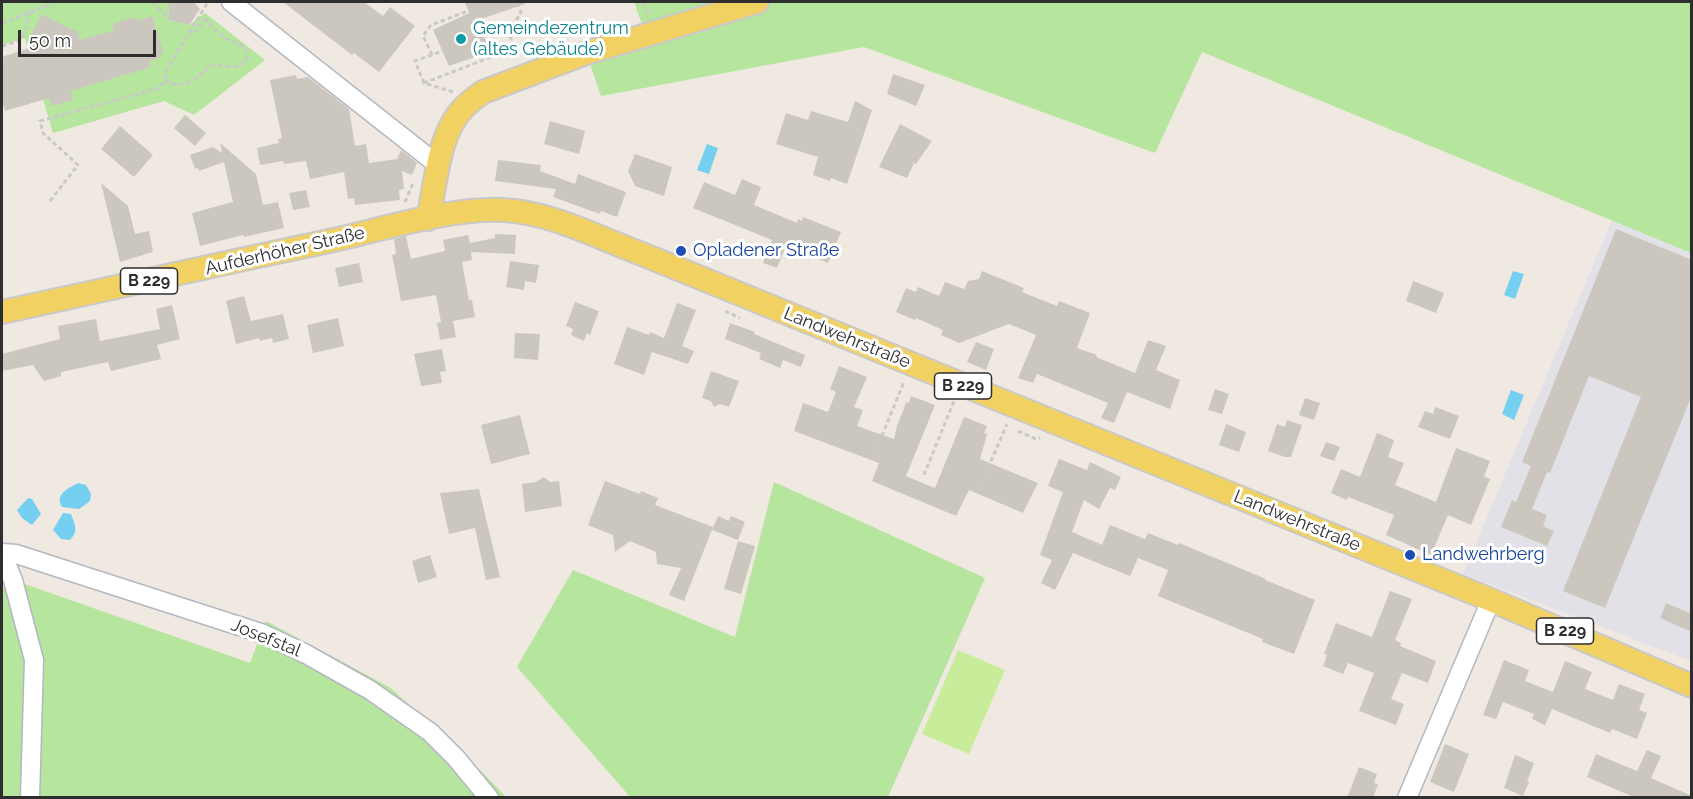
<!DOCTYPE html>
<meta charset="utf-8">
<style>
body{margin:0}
#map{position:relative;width:1693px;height:799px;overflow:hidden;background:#efe9e1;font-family:Raleway,sans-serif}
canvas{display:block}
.frame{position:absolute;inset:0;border:3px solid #2e2e2e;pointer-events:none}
.scale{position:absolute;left:18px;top:30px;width:138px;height:27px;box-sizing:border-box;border:3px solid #2e2e2e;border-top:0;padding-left:8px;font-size:18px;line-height:21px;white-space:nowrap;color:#2e2e2e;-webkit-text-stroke:4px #fff;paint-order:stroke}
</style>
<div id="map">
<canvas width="1693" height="799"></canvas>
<div class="frame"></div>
<div class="scale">50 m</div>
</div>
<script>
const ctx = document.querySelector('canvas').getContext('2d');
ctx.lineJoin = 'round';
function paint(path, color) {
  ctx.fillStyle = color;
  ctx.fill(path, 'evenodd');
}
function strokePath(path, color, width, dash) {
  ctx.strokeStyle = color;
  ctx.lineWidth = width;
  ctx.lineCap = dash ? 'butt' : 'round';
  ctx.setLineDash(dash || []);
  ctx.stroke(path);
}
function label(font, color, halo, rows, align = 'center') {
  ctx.font = font + ' Raleway,sans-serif';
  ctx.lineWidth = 6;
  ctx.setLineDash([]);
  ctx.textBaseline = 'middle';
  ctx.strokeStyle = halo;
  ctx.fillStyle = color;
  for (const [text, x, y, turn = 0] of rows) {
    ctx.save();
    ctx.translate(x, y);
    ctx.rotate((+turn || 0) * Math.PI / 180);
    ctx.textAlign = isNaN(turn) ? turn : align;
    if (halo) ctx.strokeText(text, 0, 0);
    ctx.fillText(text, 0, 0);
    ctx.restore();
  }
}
paint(new Path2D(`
 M 1612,220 L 1691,253 L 1691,661 L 1463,574 Z`), '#e3e1e8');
paint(new Path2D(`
 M 2,2 L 168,2 L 169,20 L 189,25 L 205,13 L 265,60 L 194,115 L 164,101 L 53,133 L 25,38 L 2,45 Z
 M 634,2 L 1691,2 L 1691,253 L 1202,52 L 1155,153 L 864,47 L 601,96 L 590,64 L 650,46 Z
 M 774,482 L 985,578 L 888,797 L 630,797 L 517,667 L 573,570 L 735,637 Z
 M 19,582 L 250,663 L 266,621 L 391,688 L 487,777 L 506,797 L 2,798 L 2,590 L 8,583 Z`), '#b6e59e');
paint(new Path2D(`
 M 958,650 L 1005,670 L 969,754 L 922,734 Z`), '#c9ec9a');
paint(new Path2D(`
 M 707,144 L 718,148 L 709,174 L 697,170 Z
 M 1513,271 L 1524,274 L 1515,299 L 1504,295 Z
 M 1511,390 L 1524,395 L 1514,420 L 1502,414 Z
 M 78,483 L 86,485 L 91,494 L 90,501 L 79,509 L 62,507 C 54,494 69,488 78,483 Z
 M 28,498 L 32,499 L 41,514 L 32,525 L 22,518 L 17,510 Z
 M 63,513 L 71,514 C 75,525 79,531 70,540 L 61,539 L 53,530 Z`), '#75cff0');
paint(new Path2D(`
 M 168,2 L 194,2 L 200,9 L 189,25 L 169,20 Z
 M 283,2 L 364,2 L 383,16 L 390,7 L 415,26 L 379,72 L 354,53 L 352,55 Z
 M 465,2 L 524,2 L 525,4 L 478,20 L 490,52 L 449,66 L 433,30 L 469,13 Z
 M 42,14 L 72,30 L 77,29 L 80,40 L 114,30 L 112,24 L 135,17 L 137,21 L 152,16 L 163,51 L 159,58 L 149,61 L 151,67 L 71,91 L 73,100 L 51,106 L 49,98 L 5,111 L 2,100 L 2,57 L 35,46 L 31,35 Z
 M 893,74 L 925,85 L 916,106 L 887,94 Z
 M 296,75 L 297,79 L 308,77 L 349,109 L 355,146 L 366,144 L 369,163 L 397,159 L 401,150 L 417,163 L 412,175 L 402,171 L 404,189 L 399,190 L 400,200 L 355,205 L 354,198 L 348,199 L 344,172 L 310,179 L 306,161 L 284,164 L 283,161 L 260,165 L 257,148 L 279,143 L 278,139 L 282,138 L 270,80 Z
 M 855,101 L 872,110 L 847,184 L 831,178 L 830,181 L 813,175 L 818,157 L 776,144 L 786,113 L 808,120 L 811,111 L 848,122 Z
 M 185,115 L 206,133 L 195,146 L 174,128 Z
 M 550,121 L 585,131 L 579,154 L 544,144 Z
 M 900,124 L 932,141 L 916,164 L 914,163 L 907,178 L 879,167 Z
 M 120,126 L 153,155 L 134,177 L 101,149 Z
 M 220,143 L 256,174 L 263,205 L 278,202 L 284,228 L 244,237 L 243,235 L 200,246 L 192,213 L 233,202 L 224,162 L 199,171 L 198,168 L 195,169 L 190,155 L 213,147 L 222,153 Z
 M 635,154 L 672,167 L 664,196 L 635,186 L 628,171 Z
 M 498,160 L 541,165 L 540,171 L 575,184 L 578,174 L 626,192 L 617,217 L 601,211 L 600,214 L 553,197 L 556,189 L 495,181 Z
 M 742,179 L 761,187 L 754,205 L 797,223 L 798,219 L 802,221 L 803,217 L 841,232 L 828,263 L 786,246 L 777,268 L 763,263 L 772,240 L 693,208 L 704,182 L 735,195 Z
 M 101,183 L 128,206 L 135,234 L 149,231 L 153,252 L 120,262 Z
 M 306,190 L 310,207 L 293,210 L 289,193 Z
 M 1616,229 L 1692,260 L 1692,395 L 1605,608 L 1563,591 L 1641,397 L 1589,376 L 1550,473 L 1547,472 L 1532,509 L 1547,515 L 1543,526 L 1554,531 L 1547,546 L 1501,527 L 1512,500 L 1516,502 L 1531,466 L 1522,462 Z
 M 495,234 L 516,235 L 515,254 L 471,252 L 472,260 L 462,262 L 469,300 L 472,300 L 475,317 L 453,321 L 456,337 L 440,340 L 437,323 L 441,322 L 436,295 L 401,301 L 392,255 L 396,254 L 394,239 L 406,236 L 411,259 L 445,251 L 443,240 L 468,235 L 470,243 L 495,238 Z
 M 510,261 L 539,265 L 536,283 L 525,281 L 524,290 L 506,287 Z
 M 359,263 L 363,282 L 339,287 L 335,268 Z
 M 982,271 L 1024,288 L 1022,292 L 1057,306 L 1059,301 L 1090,313 L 1077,348 L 1097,355 L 1096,357 L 1135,373 L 1148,340 L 1166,346 L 1156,370 L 1180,380 L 1170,409 L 1127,392 L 1114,423 L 1101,418 L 1108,403 L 1037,374 L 1033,383 L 1018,378 L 1036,335 L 1009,324 L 959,343 L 941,335 L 943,330 L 916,318 L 915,320 L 896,312 L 906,288 L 916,292 L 918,287 L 939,296 L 945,282 L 964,289 L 968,281 L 979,279 Z
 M 1413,281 L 1444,293 L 1436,313 L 1406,301 Z
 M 244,296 L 251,321 L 283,314 L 289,339 L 273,343 L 272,338 L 260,341 L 259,338 L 236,344 L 226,301 Z
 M 575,302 L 599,311 L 590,335 L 587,333 L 584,341 L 571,335 L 573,329 L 566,326 Z
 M 677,303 L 696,310 L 682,346 L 694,351 L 688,364 L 652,352 L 644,375 L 614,364 L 627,327 L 649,335 L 650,332 L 664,338 Z
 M 172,305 L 180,339 L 157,345 L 161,359 L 111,371 L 108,362 L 61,372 L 61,376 L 44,381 L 33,365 L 2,371 L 2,354 L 60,339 L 58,326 L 96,319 L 100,341 L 160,329 L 156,309 Z
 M 338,318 L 344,346 L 313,353 L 307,325 Z
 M 730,323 L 755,332 L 754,334 L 805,355 L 801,367 L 783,360 L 780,368 L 759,359 L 761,353 L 725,339 Z
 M 515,333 L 540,334 L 538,360 L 514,358 Z
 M 976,342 L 994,349 L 986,370 L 967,362 Z
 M 442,349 L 446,371 L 440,372 L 442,383 L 421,386 L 414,354 Z
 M 839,366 L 867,377 L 854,407 L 863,410 L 857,426 L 894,439 L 897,426 L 903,411 L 906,402 L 909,403 L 911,396 L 935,405 L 906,476 L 935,488 L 964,417 L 987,426 L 984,433 L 987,434 L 980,459 L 1038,483 L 1023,513 L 969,490 L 956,516 L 872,481 L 879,463 L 794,431 L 803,403 L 828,412 L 836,392 L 830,389 Z
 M 711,371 L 739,381 L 729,407 L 720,404 L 714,407 L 711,401 L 702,398 Z
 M 1215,389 L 1229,394 L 1222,414 L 1208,410 Z
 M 1305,398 L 1320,403 L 1314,420 L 1299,415 Z
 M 1435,407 L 1459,416 L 1450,439 L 1418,427 L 1425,411 L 1433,414 Z
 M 520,415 L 530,454 L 491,464 L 481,425 Z
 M 1287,420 L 1302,425 L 1291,457 L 1285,457 L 1268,451 L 1277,424 L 1285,427 Z
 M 1226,424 L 1246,432 L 1239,452 L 1219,445 Z
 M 1377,433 L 1394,440 L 1388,457 L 1404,463 L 1395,485 L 1436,502 L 1456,448 L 1490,461 L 1484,476 L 1490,479 L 1471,525 L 1448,515 L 1431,555 L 1386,535 L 1394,515 L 1348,497 L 1347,500 L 1331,493 L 1341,469 L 1360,477 Z
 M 1326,442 L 1340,447 L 1334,461 L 1320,456 Z
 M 1059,459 L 1087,470 L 1090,462 L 1121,477 L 1115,490 L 1110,488 L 1099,509 L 1084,500 L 1072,532 L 1102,545 L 1110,525 L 1145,539 L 1148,533 L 1178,545 L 1179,543 L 1266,579 L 1265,580 L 1315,600 L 1294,654 L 1262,642 L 1263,639 L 1158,596 L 1168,570 L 1138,558 L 1130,576 L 1073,553 L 1055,590 L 1041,583 L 1052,560 L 1040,555 L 1063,492 L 1048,486 Z
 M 544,477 L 550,482 L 559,481 L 562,506 L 525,512 L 522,484 L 536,482 Z
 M 605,481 L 640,494 L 641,491 L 658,498 L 655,505 L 713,527 L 684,601 L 669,595 L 681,568 L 657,564 L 656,552 L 630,541 L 615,552 L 613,535 L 588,525 Z
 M 479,489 L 500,577 L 486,580 L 475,528 L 449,534 L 440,493 Z
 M 718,516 L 729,521 L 731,516 L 745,522 L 738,540 L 712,530 Z
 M 738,541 L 755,546 L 741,594 L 724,589 Z
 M 430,555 L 437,577 L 418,583 L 412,561 Z
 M 1390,591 L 1412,599 L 1395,640 L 1401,643 L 1400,646 L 1436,661 L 1428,683 L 1402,673 L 1391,699 L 1404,704 L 1396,725 L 1359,711 L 1374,673 L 1348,663 L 1343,674 L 1323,666 L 1327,655 L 1324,654 L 1336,623 L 1372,637 Z
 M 1666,603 L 1692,614 L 1692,632 L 1660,618 Z
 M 1504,660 L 1529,670 L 1525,681 L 1553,692 L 1565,661 L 1592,672 L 1585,689 L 1613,700 L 1619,684 L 1645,694 L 1639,710 L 1647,713 L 1637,739 L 1612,729 L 1610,733 L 1552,709 L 1545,725 L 1532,719 L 1534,714 L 1503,702 L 1496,719 L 1483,715 Z
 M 1445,744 L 1469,754 L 1454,792 L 1430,782 Z
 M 1647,750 L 1661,756 L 1651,778 L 1692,796 L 1692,798 L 1636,798 L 1587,777 L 1596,754 L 1637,771 Z
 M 1515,755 L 1534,763 L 1527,782 L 1529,782 L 1523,796 L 1504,788 Z
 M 1359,767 L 1377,774 L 1374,783 L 1378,784 L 1373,798 L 1347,798 Z`), '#cbc7bf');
const minor = new Path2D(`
 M 231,2 L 438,165
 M 2,553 L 16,554 L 261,633 L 306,654 L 370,690 L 430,732 L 456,758 L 489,798
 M 2,554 L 13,580 L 34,660 L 30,798
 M 1407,798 L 1491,600`);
const major = new Path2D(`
 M 428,219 C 435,188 437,150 453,122 C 460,109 471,100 483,92 L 586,53 L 757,2
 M 2,312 C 112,288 223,263 334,240 C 387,228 449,208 503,210 C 549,212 595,236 637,252 L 1491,600 L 1692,686`);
strokePath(minor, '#b4b7c1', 21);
strokePath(major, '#c9c9c9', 26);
strokePath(new Path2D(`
 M 153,2 L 169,20
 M 643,2 L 648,14
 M 2,23 L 56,2
 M 2,46 C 26,39 25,38 29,13
 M 432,55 L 423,36 L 431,25 L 468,11
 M 165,81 C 187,91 197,78 212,65 C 225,65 235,71 246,61 C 251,43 235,45 225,38 C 218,32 213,27 207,20 L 203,21 L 197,31 L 190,33
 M 424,83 L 415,61 L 445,50
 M 453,92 L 424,83 L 514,48 L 509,33 L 521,12 L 517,2
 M 50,201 L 78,165 L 43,133 L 40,121 L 159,88 L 165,81 L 166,71 L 208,2
 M 405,202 L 413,183
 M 725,311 L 740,318
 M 1018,431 L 1036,439 L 1040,438
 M 876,450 L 904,382
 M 924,475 L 954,401
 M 979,489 L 1007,424`), '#c9c9c9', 3, [4.5, 3]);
strokePath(minor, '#fff', 18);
strokePath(major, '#f2d163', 22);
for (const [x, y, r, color] of [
 [461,39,6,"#0f9aa8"],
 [681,251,6,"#1a4fb4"],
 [1410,555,6,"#1a4fb4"]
]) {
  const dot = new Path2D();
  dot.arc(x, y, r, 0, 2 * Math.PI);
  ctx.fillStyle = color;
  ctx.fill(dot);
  strokePath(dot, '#fff', 2);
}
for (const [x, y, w] of [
 [149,281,57],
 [963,386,57],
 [1565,631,57]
]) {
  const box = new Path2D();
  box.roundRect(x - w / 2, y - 13, w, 26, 4.5);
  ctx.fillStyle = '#fff';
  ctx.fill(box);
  strokePath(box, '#2e2e2e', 1.5);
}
label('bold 16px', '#2e2e2e', null, [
 ["B 229",149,281],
 ["B 229",963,386],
 ["B 229",1565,631]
]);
label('18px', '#0d838f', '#fff', [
 ["Gemeindezentrum",473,29],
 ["(altes Gebäude)",473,50]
], 'left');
label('18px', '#2e2e2e', '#fff', [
 ["Aufderhöher Straße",285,251,-13],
 ["Landwehrstraße",847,338,22],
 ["Landwehrstraße",1297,521,22],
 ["Josefstal",266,638,22]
]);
label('18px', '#164399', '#fff', [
 ["Opladener Straße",693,251],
 ["Landwehrberg",1422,555]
], 'left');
</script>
